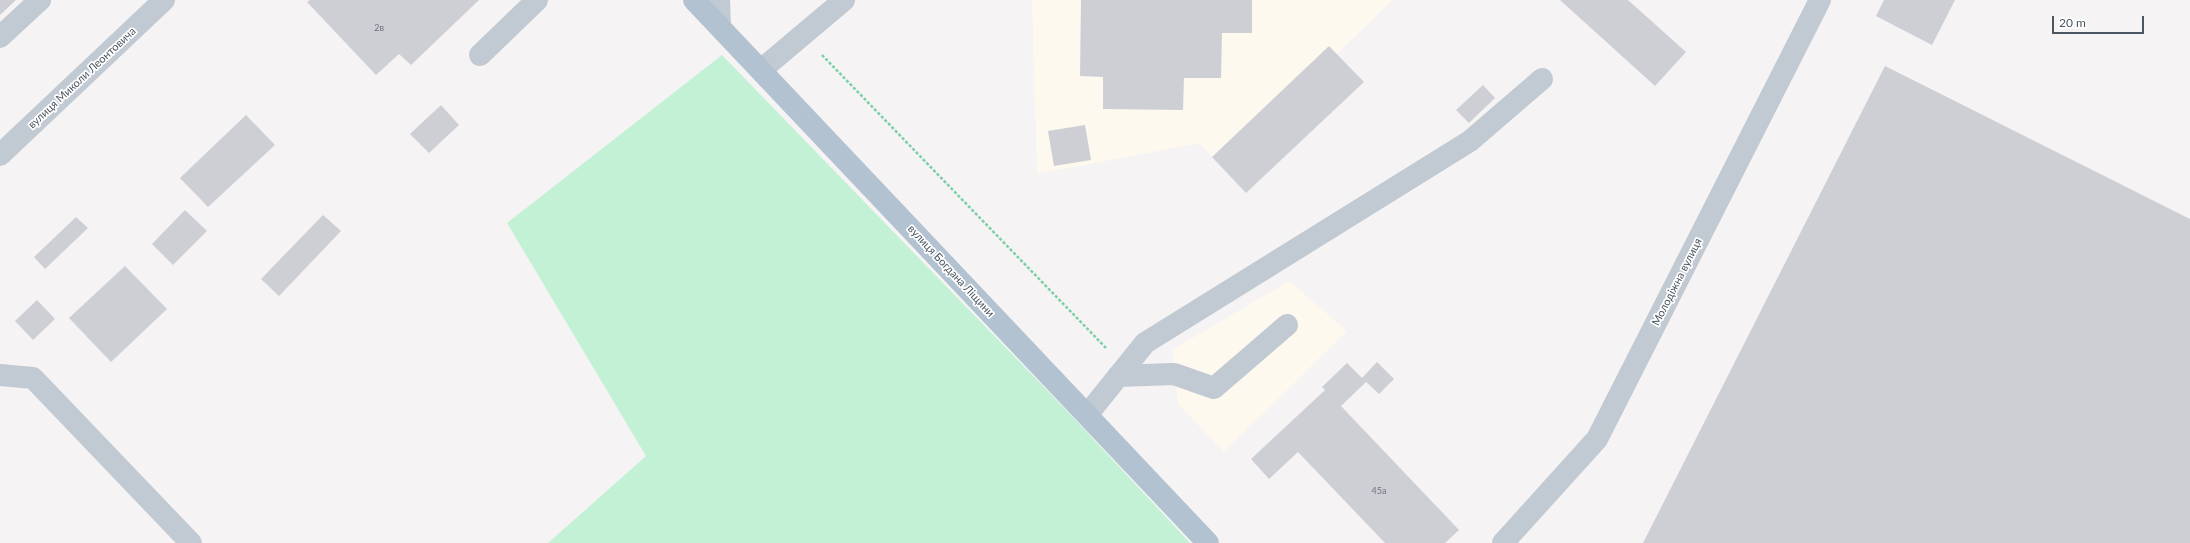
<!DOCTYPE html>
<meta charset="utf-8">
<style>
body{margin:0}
#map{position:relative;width:2190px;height:543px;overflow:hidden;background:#f5f3f3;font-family:Lato,sans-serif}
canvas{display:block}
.scale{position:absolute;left:2052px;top:16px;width:92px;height:18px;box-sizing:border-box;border:2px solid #4a5661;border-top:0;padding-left:5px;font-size:12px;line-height:14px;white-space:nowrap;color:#4a5661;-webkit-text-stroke:3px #fff;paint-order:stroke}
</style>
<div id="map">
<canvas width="2190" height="543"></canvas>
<div class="scale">20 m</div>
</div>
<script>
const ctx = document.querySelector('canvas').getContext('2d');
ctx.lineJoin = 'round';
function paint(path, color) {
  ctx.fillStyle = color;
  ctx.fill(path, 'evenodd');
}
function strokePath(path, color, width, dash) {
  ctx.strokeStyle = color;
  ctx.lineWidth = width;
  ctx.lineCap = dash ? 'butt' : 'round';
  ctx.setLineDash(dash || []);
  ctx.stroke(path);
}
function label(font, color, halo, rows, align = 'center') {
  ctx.font = font + ' Lato,sans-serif';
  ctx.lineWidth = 3.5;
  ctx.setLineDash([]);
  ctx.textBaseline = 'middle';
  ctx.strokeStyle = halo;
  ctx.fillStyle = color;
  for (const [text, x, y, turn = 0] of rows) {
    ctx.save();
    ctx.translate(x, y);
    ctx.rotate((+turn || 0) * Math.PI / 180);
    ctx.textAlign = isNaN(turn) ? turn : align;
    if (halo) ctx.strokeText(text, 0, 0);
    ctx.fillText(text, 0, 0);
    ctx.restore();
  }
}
paint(new Path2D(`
 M 1032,0 L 1392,0 L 1337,54 L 1364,82 L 1246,193 L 1200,143 L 1037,174 Z
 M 1289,281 L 1347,331 L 1224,452 L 1178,404 L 1172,350 Z`), '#fdf9ef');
paint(new Path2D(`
 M 722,55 L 1070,414 L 1190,543 L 548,543 L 646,456 L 507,223 Z`), '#c3f1d5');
paint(new Path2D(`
 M 0,0 L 16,0 L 0,15 Z
 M 310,0 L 479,0 L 411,65 L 399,54 L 376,75 L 307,2 Z
 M 1081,0 L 1252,0 L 1252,33 L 1222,33 L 1221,78 L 1184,78 L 1183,110 L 1103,109 L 1103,77 L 1080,76 Z
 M 1560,0 L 1628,0 L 1686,52 L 1655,86 Z
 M 1884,0 L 1955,0 L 1932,45 L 1876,16 Z
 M 1329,46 L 1364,82 L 1246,193 L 1212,157 Z
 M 1885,66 L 2190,219 L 2190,543 L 1643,543 Z
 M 1483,85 L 1495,98 L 1469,123 L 1456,110 Z
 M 441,105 L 459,125 L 429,153 L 410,134 Z
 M 246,115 L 275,145 L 208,207 L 180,178 Z
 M 1085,125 L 1091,160 L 1054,166 L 1048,131 Z
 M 185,210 L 207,231 L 173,265 L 152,244 Z
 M 323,215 L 341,231 L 279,296 L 261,279 Z
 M 76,217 L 88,228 L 45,269 L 34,257 Z
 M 125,266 L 167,309 L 111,362 L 69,318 Z
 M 37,300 L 55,319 L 33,340 L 15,321 Z
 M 1377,362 L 1394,379 L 1379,394 L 1362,378 Z
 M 1347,363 L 1366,382 L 1341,406 L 1459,530 L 1445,543 L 1385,543 L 1298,452 L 1269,479 L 1251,459 L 1325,390 L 1322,387 Z`), '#cdcfd5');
strokePath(new Path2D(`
 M 822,55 L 1107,349`), '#7ad0a6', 2.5, [3, 2]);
strokePath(new Path2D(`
 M 719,0 L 720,27
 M 0,37 L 40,0
 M 480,55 L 537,0
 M 761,70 L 844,0
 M 0,155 L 164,0
 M 0,375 L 33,378 L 191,543
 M 1118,376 L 1174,374 L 1214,388 L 1287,325
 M 1087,415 L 1145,343 L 1470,141 L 1542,79
 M 1503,543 L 1597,439 L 1820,0`), '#c1cad2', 22);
strokePath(new Path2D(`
 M 694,0 L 1208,543`), '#b3c2d1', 22);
label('9px', '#6b747e', null, [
 ["2в",379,28],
 ["45а",1379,491]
]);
label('11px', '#4a5661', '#fff', [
 ["вулиця Миколи Леонтовича",82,78,-43],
 ["вулиця Богдана Ліщини",951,271,47],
 ["Молодіжна вулиця",1677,282,-63]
]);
</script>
